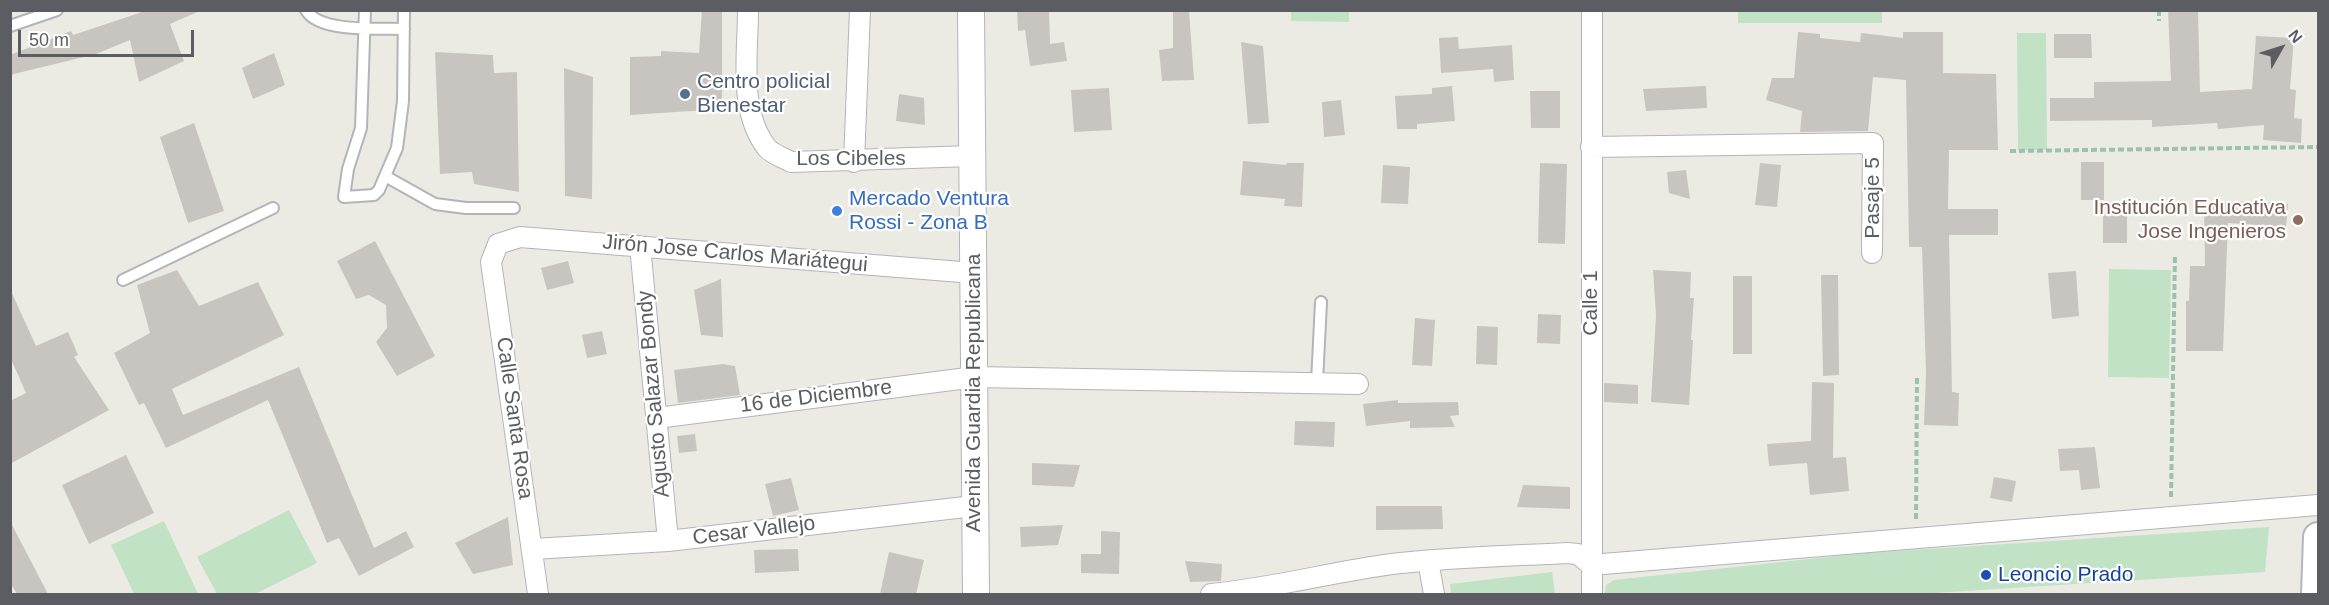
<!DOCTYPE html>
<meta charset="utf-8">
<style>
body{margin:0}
#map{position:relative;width:2329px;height:605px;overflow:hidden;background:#ecebe3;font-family:Arial,sans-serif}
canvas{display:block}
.frame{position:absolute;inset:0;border:12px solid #5b5d62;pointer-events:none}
.north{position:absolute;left:2251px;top:18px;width:60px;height:60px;-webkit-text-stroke:4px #fff;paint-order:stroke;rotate:51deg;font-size:16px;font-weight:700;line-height:24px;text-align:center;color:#5b5d62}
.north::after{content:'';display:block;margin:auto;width:21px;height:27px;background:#5b5d62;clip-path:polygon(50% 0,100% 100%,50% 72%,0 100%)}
.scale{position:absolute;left:18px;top:30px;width:176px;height:27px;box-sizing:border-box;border:3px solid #5b5d62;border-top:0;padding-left:8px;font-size:18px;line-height:21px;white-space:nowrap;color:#5b5d62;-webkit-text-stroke:4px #fff;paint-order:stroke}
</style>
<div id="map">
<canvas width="2329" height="605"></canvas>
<div class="frame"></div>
<div class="north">N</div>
<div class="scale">50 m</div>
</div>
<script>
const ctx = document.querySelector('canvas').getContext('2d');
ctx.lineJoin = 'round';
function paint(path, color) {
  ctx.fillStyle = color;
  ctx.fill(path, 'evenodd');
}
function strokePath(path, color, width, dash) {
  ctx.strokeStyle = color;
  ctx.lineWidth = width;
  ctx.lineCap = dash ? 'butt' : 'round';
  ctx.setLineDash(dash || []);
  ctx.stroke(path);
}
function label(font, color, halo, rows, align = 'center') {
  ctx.font = font + ' Arial,sans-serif';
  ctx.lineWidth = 4.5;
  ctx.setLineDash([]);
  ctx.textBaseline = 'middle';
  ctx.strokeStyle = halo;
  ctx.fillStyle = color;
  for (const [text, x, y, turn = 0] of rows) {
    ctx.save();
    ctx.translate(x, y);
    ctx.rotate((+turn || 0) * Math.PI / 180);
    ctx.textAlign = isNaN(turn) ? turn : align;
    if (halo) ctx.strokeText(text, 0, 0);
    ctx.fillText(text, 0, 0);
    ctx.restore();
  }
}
paint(new Path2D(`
 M 1291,11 L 1349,11 L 1349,22 L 1291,21 Z
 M 1738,11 L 1882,11 L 1882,23 L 1738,23 Z
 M 2017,33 L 2046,33 L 2047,150 L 2018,150 Z
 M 2109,269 L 2171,270 L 2169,378 L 2108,377 Z
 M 289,510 L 317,563 L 255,594 L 217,594 L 197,557 Z
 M 164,521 L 198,594 L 134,594 L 111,545 Z
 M 2269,527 L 2265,572 L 1918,594 L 1605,594 L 1606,585 L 1614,580 L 1865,553 Z
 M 1552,572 L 1555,594 L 1451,594 L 1450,584 Z`), '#c1e2c5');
paint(new Path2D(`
 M 148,10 L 202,10 L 170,24 L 184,61 L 139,82 L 130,40 L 96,54 L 10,75 L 10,55 L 71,31 L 73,35 Z
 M 702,10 L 722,12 L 722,109 L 630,115 L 630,57 L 661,56 L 661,51 L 699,53 Z
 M 1017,10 L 1049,10 L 1050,44 L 1064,42 L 1067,61 L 1030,66 L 1025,30 L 1018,31 Z
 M 1173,10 L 1189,10 L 1194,80 L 1162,81 L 1159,50 L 1173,48 Z
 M 2168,10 L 2198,10 L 2200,92 L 2252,89 L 2256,36 L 2294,38 L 2290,89 L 2296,90 L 2294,118 L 2302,119 L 2301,143 L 2263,140 L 2264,125 L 2218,129 L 2217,123 L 2152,127 L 2152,120 L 2050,121 L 2050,98 L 2094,98 L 2094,82 L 2171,81 Z
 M 1798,32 L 1820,34 L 1820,38 L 1860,42 L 1861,33 L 1903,38 L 1903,32 L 1943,32 L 1943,73 L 1996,74 L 1998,150 L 1949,150 L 1948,209 L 1998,209 L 1998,235 L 1949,235 L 1952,392 L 1959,393 L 1958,426 L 1924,425 L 1926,373 L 1922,247 L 1909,247 L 1906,80 L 1873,77 L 1868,131 L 1800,132 L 1802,111 L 1766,100 L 1772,78 L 1794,78 Z
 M 2054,34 L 2091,34 L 2092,58 L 2054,58 Z
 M 1458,37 L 1459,49 L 1512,45 L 1514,80 L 1494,82 L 1493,69 L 1441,73 L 1439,38 Z
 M 1241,42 L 1263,46 L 1269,123 L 1248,124 Z
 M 435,52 L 493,55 L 494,73 L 517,72 L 519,192 L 474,184 L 472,172 L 440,174 Z
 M 274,53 L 285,85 L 253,99 L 242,68 Z
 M 564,68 L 593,77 L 592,199 L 565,196 Z
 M 1452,86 L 1455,121 L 1417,124 L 1417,129 L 1397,129 L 1395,96 L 1432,94 L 1432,88 Z
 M 1706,86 L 1707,108 L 1646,111 L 1643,89 Z
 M 1109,88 L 1112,130 L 1074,132 L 1071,90 Z
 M 1530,91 L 1560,91 L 1560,128 L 1531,128 Z
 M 899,94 L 924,98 L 925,125 L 896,121 Z
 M 1341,100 L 1345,135 L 1324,137 L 1322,102 Z
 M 194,123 L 224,211 L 188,223 L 160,137 Z
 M 1243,161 L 1286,165 L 1287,163 L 1304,163 L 1302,207 L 1284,206 L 1285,199 L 1240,195 Z
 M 2081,162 L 2104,162 L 2104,200 L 2081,200 Z
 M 1540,163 L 1567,164 L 1565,244 L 1538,243 Z
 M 1760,163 L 1781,165 L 1777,207 L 1755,205 Z
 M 1383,165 L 1410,167 L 1408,204 L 1381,203 Z
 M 1686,170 L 1690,199 L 1669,193 L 1667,172 Z
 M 2250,201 L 2288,204 L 2286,227 L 2228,223 L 2223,351 L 2186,351 L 2186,301 L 2189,301 L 2190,266 L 2205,266 L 2204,203 Z
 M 2103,205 L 2127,205 L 2127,243 L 2103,243 Z
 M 375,241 L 435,356 L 397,376 L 376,342 L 387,328 L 386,305 L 369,295 L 356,299 L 337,261 Z
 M 568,261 L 574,283 L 547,290 L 541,268 Z
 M 177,270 L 199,306 L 258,282 L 284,335 L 172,389 L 183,415 L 299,367 L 374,548 L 406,531 L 414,547 L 359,576 L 339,538 L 327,543 L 268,400 L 166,448 L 144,403 L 139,405 L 114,353 L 150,333 L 137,285 Z
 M 1653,270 L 1691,272 L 1690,298 L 1694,298 L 1691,340 L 1693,340 L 1689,405 L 1651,402 L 1656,315 Z
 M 2076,271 L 2079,316 L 2052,319 L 2048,273 Z
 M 1821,275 L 1838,275 L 1839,375 L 1823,376 Z
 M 1733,276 L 1752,276 L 1752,354 L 1733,354 Z
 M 721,279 L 723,337 L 701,335 L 694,290 Z
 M 10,289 L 36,346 L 68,332 L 78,355 L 74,357 L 109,410 L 10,464 L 10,401 L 26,393 L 10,357 Z
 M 1538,314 L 1561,315 L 1560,344 L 1537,343 Z
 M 1415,318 L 1435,320 L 1432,366 L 1412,365 Z
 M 1477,326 L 1498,327 L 1497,365 L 1476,364 Z
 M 602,331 L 607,354 L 587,358 L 582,335 Z
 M 723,364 L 735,366 L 740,395 L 678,403 L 674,370 Z
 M 1812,382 L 1834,383 L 1833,458 L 1846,457 L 1849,491 L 1810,495 L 1807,463 L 1769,466 L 1767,444 L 1811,441 Z
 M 1604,383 L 1638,385 L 1638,404 L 1604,402 Z
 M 1398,400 L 1398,403 L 1458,402 L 1459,415 L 1450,416 L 1455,427 L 1410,428 L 1410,421 L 1366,426 L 1363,404 Z
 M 1295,421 L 1335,422 L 1334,447 L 1294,445 Z
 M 695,434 L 697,451 L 679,453 L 677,436 Z
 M 2095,447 L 2100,488 L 2081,490 L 2079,470 L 2060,471 L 2058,449 Z
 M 126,455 L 154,513 L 89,544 L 62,485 Z
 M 1032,463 L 1080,465 L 1074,487 L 1032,485 Z
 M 1994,477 L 2016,481 L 2012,502 L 1990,498 Z
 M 791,478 L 799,510 L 773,516 L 765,484 Z
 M 1523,485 L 1570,487 L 1570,509 L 1517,507 Z
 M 1376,506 L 1442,506 L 1443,529 L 1376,530 Z
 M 508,517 L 513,565 L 473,574 L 455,543 Z
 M 10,521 L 48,594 L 17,594 L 10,582 Z
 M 1063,525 L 1058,545 L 1021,547 L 1020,527 Z
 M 1101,531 L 1120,532 L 1119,574 L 1081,573 L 1081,554 L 1101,554 Z
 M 798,549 L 799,571 L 755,573 L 754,550 Z
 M 889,552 L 924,560 L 916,594 L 880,594 Z
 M 1185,561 L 1222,564 L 1221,581 L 1190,582 Z`), '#c8c5c0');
const service = new Path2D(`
 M 306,10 C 319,33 379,28 404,29
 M 365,10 L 361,128 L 348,169 L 344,197 L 374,195 L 379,190 L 397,148 L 403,101 L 404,10
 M 10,26 L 57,10
 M 385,176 L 435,204 L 466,208 L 514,208
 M 123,280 L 273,208
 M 1317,382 L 1321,302`);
const minor = new Path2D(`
 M 748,10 C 748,55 738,111 767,148 C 772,154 784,158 791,162 L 972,156
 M 1591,147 L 1873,143 L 1872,253
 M 854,162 L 860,10
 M 640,246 L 668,541
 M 657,418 L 975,377 L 1358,384
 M 533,549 L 668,541 L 974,506
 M 1428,561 L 1434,594
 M 538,594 L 491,262 L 498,244 L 520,237 L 974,273
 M 1211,594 C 1274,588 1331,572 1392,564 C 1450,557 1509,556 1567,553 L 1578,554 L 1591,565 L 2318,505
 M 1592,594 L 1592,10`);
const tertiary = new Path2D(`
 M 971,10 L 976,594`);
const secondary = new Path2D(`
 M 2316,594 L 2318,537`);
strokePath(service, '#b3b4b9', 14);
strokePath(minor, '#b3b4b9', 22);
strokePath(tertiary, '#b3b4b9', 28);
strokePath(secondary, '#b4b6bc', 32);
strokePath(new Path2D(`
 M 2159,10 L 2159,21
 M 2010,151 L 2318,147
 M 2171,497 L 2175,254
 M 1916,519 L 1917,375`), '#9bc2ab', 4, [6, 3]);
strokePath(service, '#fff', 10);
strokePath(minor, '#fff', 20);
strokePath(tertiary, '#fff', 26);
strokePath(secondary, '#fff', 28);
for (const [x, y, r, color] of [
 [685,94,6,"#5c6f8a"],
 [837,211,6,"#3f7fe0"],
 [2298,220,6,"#8d6e63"],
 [1986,575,6,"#1a4fb4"]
]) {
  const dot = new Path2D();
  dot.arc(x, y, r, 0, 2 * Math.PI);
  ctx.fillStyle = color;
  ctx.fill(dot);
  strokePath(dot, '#fff', 2);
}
label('21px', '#4e5e75', '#fff', [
 ["Centro policial",697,82],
 ["Bienestar",697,106]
], 'left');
label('21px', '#5b5d62', '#fff', [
 ["Los Cibeles",851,159],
 ["Pasaje 5",1873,198,-90],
 ["Jirón Jose Carlos Mariátegui",735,254,5],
 ["Calle 1",1591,303,-90],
 ["Avenida Guardia Republicana",974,393,-90],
 ["Agusto Salazar Bondy",654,394,-95],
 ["16 de Diciembre",816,397,-7],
 ["Calle Santa Rosa",514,418,82],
 ["Cesar Vallejo",754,531,-7]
]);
label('21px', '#366cbe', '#fff', [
 ["Mercado Ventura",849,199],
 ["Rossi - Zona B",849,223]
], 'left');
label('21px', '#785e54', '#fff', [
 ["Institución Educativa",2286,208],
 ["Jose Ingenieros",2286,232]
], 'right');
label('21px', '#164399', '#fff', [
 ["Leoncio Prado",1998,575]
], 'left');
</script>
